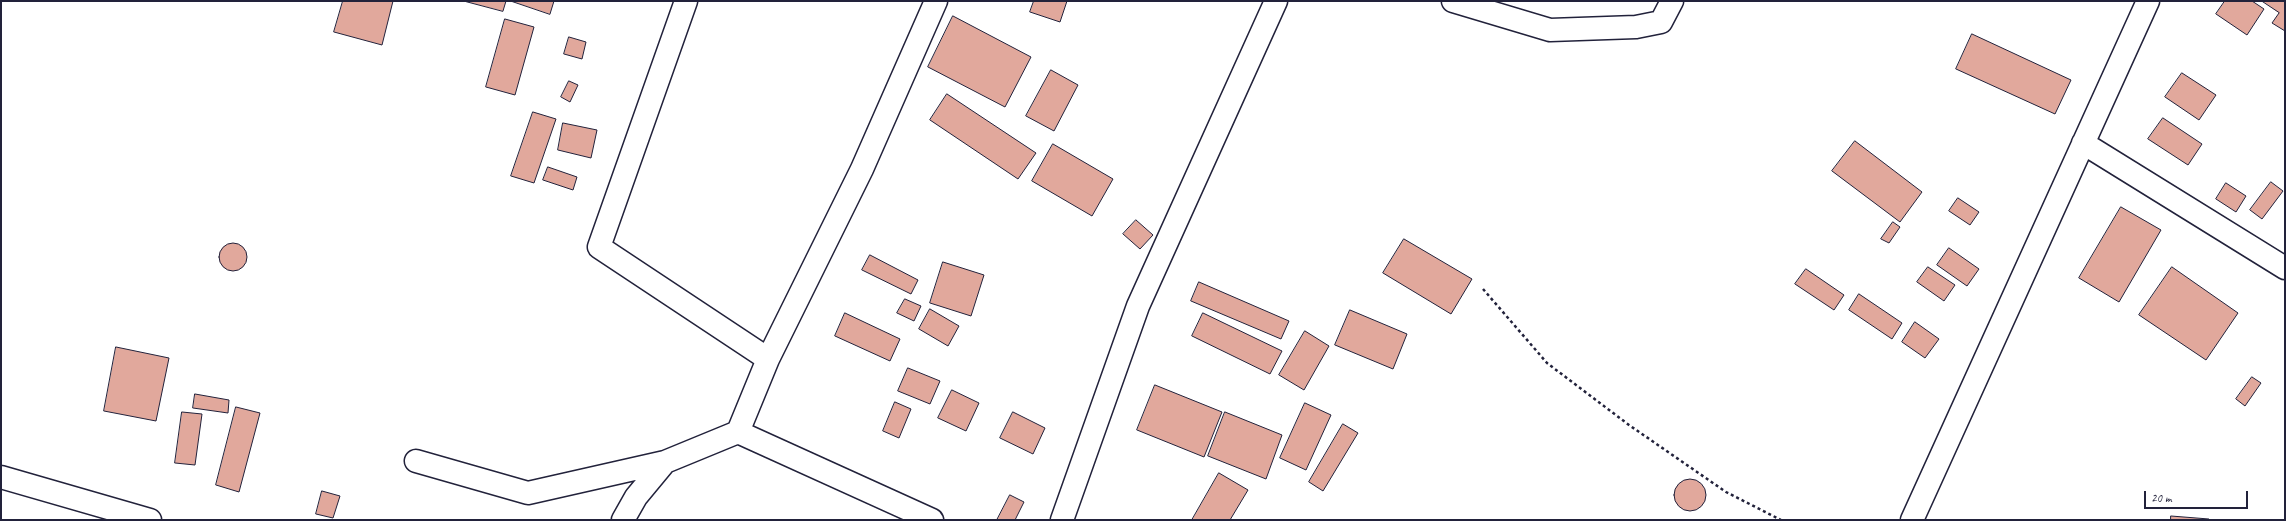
<!DOCTYPE html>
<style>
body{margin:0}
#map{position:relative;width:2286px;height:521px;overflow:hidden;background:#fff;font-family:Caveat,sans-serif}
canvas{display:block}
.frame{position:absolute;inset:0;border:2px solid #22223b;pointer-events:none}
.scale{position:absolute;left:2144px;top:491px;width:104px;height:18px;box-sizing:border-box;border:2px solid #22223b;border-top:0;padding-left:5px;font-size:12px;line-height:14px;white-space:nowrap;color:#22223b;-webkit-text-stroke:3px #fff;paint-order:stroke}
</style>
<div id="map">
<canvas width="2286" height="521"></canvas>
<div class="frame"></div>
<div class="scale">20 m</div>
</div>
<script>
const ctx = document.querySelector('canvas').getContext('2d');
ctx.lineJoin = 'round';
function paint(path, color) {
  ctx.fillStyle = color;
  ctx.fill(path, 'evenodd');
}
function strokePath(path, color, width, dash) {
  ctx.strokeStyle = color;
  ctx.lineWidth = width;
  ctx.lineCap = dash ? 'butt' : 'round';
  ctx.setLineDash(dash || []);
  ctx.stroke(path);
}
const building = new Path2D(`
 M 343,1 L 393,1 L 382,45 L 334,32 Z
 M 464,1 L 506,1 L 503,11 Z
 M 511,1 L 554,1 L 550,14 Z
 M 1034,1 L 1067,1 L 1060,22 L 1030,12 Z
 M 2225,1 L 2252,1 L 2264,9 L 2247,35 L 2216,14 Z
 M 2262,1 L 2285,1 L 2285,31 L 2272,23 L 2279,13 Z
 M 953,16 L 1031,57 L 1005,107 L 928,67 Z
 M 505,19 L 534,27 L 515,95 L 486,87 Z
 M 1972,34 L 2071,80 L 2055,114 L 1956,69 Z
 M 569,37 L 586,42 L 582,59 L 564,54 Z
 M 1051,70 L 1078,85 L 1054,131 L 1026,116 Z
 M 2182,73 L 2216,95 L 2199,120 L 2165,97 Z
 M 569,81 L 578,85 L 570,102 L 561,97 Z
 M 947,94 L 1036,153 L 1018,179 L 930,120 Z
 M 533,112 L 556,119 L 534,183 L 511,176 Z
 M 2163,118 L 2202,144 L 2188,165 L 2148,139 Z
 M 563,123 L 597,130 L 591,158 L 558,150 Z
 M 1855,141 L 1922,192 L 1900,222 L 1832,171 Z
 M 1053,144 L 1113,179 L 1092,216 L 1032,181 Z
 M 548,167 L 577,177 L 573,190 L 543,180 Z
 M 2271,182 L 2283,191 L 2262,219 L 2250,210 Z
 M 2226,183 L 2246,196 L 2236,212 L 2216,199 Z
 M 1958,198 L 1979,212 L 1970,225 L 1949,211 Z
 M 2121,207 L 2161,230 L 2119,302 L 2079,278 Z
 M 1136,220 L 1153,235 L 1140,249 L 1123,234 Z
 M 1893,222 L 1900,227 L 1889,243 L 1881,239 Z
 M 1404,239 L 1472,279 L 1451,314 L 1383,273 Z
 M219 257a14 14 0 1 1 28 0a14 14 0 1 1-28 0Z
 M 1949,248 L 1979,269 L 1967,286 L 1937,265 Z
 M 870,255 L 918,280 L 911,294 L 862,270 Z
 M 943,262 L 984,275 L 971,316 L 930,303 Z
 M 1928,267 L 1955,285 L 1944,301 L 1917,282 Z
 M 2172,267 L 2238,313 L 2206,360 L 2139,315 Z
 M 1806,269 L 1844,295 L 1834,310 L 1795,284 Z
 M 1199,282 L 1289,321 L 1281,339 L 1191,301 Z
 M 1859,294 L 1902,323 L 1892,339 L 1849,310 Z
 M 905,299 L 921,306 L 914,321 L 897,313 Z
 M 930,309 L 959,326 L 948,346 L 919,329 Z
 M 1350,310 L 1407,334 L 1393,369 L 1335,345 Z
 M 845,313 L 900,339 L 890,361 L 835,336 Z
 M 1203,313 L 1282,351 L 1270,374 L 1192,336 Z
 M 1915,322 L 1939,339 L 1925,358 L 1902,342 Z
 M 1305,331 L 1329,346 L 1304,390 L 1279,375 Z
 M 116,347 L 169,358 L 156,421 L 104,411 Z
 M 908,368 L 940,381 L 930,404 L 898,391 Z
 M 2252,377 L 2261,383 L 2245,406 L 2236,399 Z
 M 1155,385 L 1222,412 L 1204,457 L 1137,430 Z
 M 952,390 L 979,403 L 966,431 L 938,418 Z
 M 195,394 L 229,400 L 228,413 L 193,408 Z
 M 895,402 L 911,409 L 899,438 L 883,431 Z
 M 1305,403 L 1331,415 L 1306,470 L 1280,458 Z
 M 236,407 L 260,413 L 239,492 L 216,485 Z
 M 182,412 L 202,414 L 195,465 L 175,463 Z
 M 1013,412 L 1045,428 L 1033,454 L 1000,438 Z
 M 1225,412 L 1282,435 L 1266,479 L 1208,456 Z
 M 1343,424 L 1358,433 L 1323,491 L 1309,482 Z
 M 1219,473 L 1248,490 L 1230,520 L 1192,520 Z
 M1674 495a16 16 0 1 1 32 0a16 16 0 1 1-32 0Z
 M 322,491 L 340,496 L 333,518 L 316,514 Z
 M 1010,495 L 1024,502 L 1015,520 L 997,520 Z
 M 2171,516 L 2209,519 L 2209,520 L 2171,520 Z`);
paint(building, '#e1a89c');
strokePath(building, '#22223b', 1);
const street = new Path2D(`
 M 686,1 L 599,247 L 768,359
 M 1453,1 L 1550,30 L 1636,27 L 1661,22 L 1672,1
 M 2083,143 L 2285,268
 M 738,432 L 932,520
 M 416,461 L 528,493 L 665,462 L 738,432 L 768,359 L 862,169 L 936,1
 M 1,477 L 150,520
 M 623,520 L 636,497 L 665,462
 M 1062,520 L 1138,306 L 1276,1
 M 1912,520 L 2148,1`);
strokePath(street, '#22223b', 25);
strokePath(new Path2D(`
 M 1483,289 L 1547,363 L 1629,425 L 1726,492 L 1781,520`), '#22223b', 2.5, [3, 3]);
strokePath(street, '#fff', 22);
</script>
